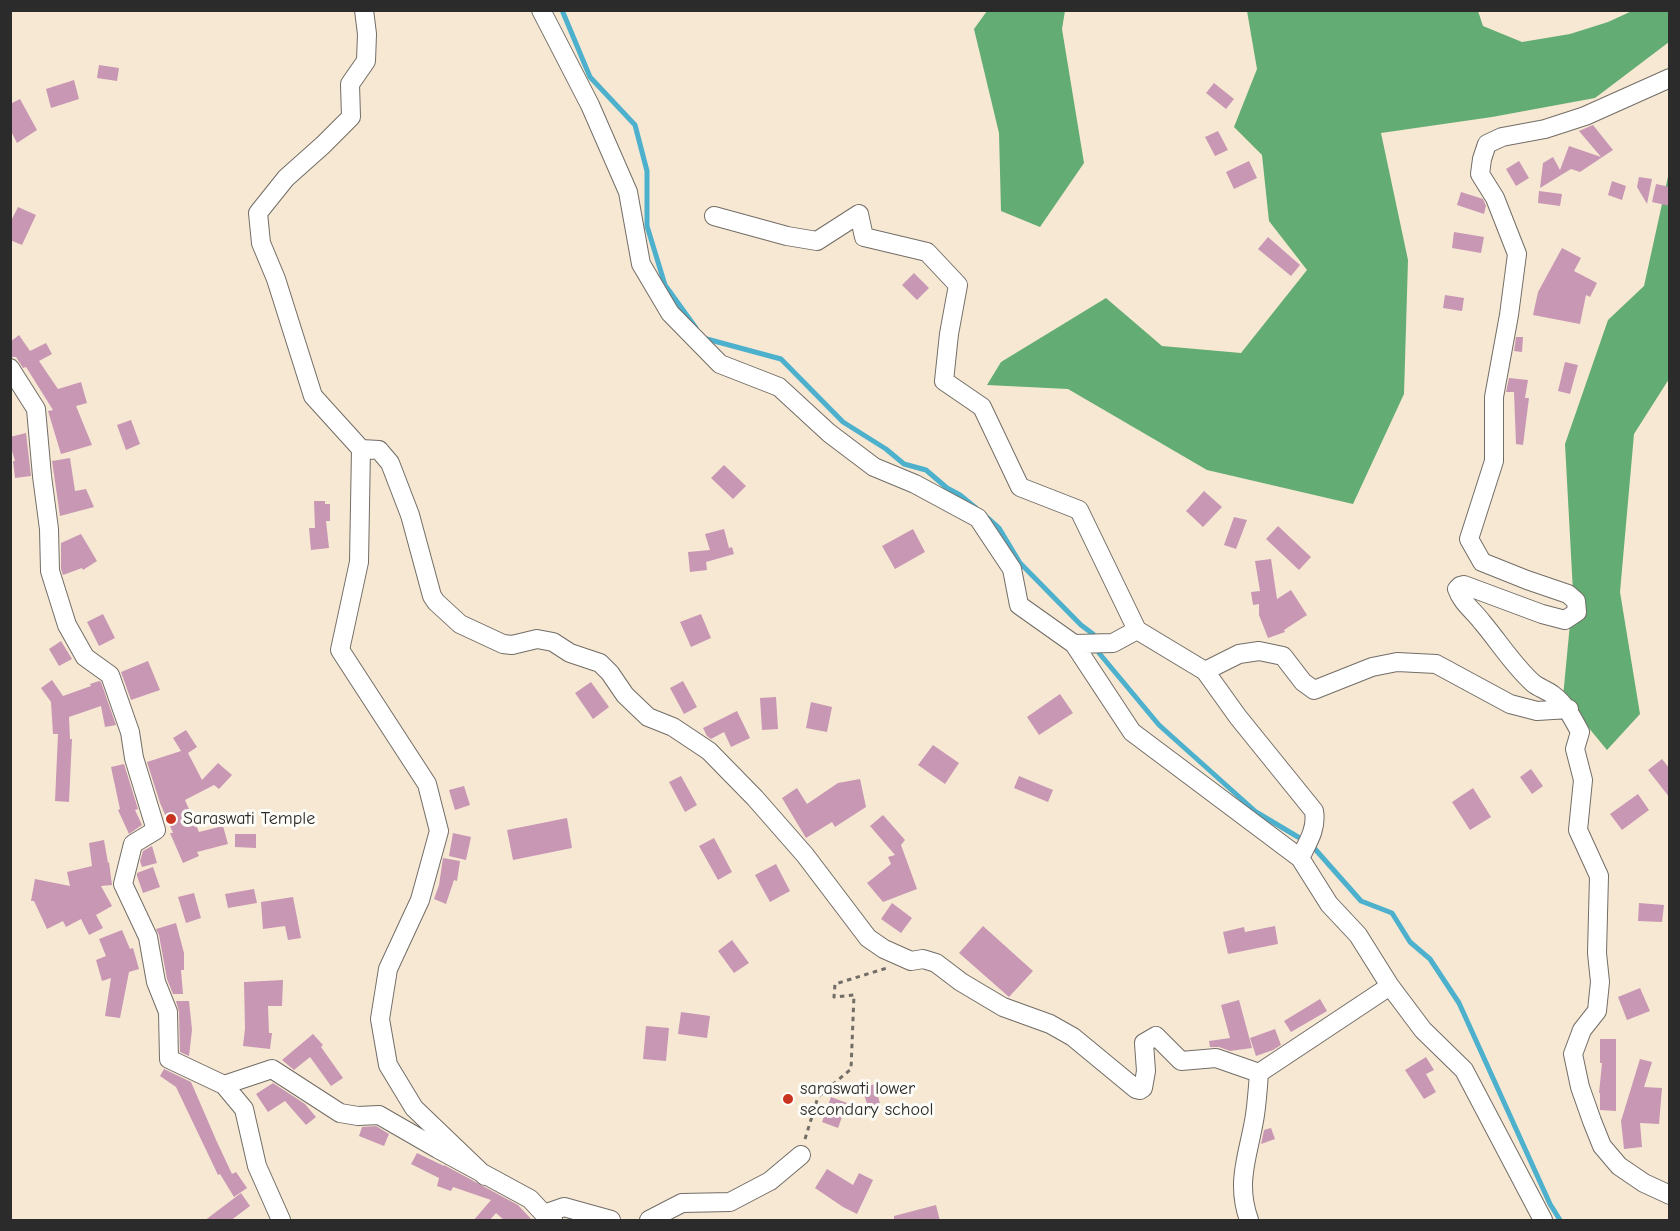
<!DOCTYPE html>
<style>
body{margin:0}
#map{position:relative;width:1680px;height:1231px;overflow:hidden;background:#f7e8d4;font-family:"Comic Neue",sans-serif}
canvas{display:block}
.frame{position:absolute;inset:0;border:12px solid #2b2b2b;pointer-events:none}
</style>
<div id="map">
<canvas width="1680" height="1231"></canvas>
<div class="frame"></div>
</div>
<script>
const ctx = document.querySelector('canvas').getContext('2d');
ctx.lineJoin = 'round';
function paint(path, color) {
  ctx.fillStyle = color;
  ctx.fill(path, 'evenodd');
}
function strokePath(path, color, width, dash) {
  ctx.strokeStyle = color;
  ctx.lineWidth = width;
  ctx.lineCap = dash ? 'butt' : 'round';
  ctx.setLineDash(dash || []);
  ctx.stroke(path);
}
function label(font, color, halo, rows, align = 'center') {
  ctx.font = font + ' "Comic Neue",sans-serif';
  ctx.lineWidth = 6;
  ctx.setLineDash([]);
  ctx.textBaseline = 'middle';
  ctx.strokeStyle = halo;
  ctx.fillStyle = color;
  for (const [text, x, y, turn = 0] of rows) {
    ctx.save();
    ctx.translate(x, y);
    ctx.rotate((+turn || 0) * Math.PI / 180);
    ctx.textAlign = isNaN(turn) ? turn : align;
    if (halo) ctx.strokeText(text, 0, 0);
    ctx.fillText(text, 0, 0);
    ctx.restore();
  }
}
paint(new Path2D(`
 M 987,11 L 1065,11 L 1062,29 L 1084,163 L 1040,227 L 1001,211 L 999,133 L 974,29 Z
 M 1247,11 L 1478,11 L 1483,26 L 1522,42 L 1570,34 L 1608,22 L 1632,11 L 1669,11 L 1669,42 L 1595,98 L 1492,117 L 1381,133 L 1408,260 L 1404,394 L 1353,504 L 1207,470 L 1068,389 L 987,385 L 1001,362 L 1106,298 L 1162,346 L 1241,353 L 1307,270 L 1269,221 L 1262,155 L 1234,127 L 1257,69 Z
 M 1669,172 L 1669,379 L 1634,434 L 1620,592 L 1640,714 L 1607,750 L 1563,697 L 1573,592 L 1565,444 L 1608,320 L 1644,286 Z`), '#63ac73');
strokePath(new Path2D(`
 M 562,10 L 590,77 L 635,125 L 647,171 L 647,226 L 665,285 L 696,328
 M 703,338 L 781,359 L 843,422 L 886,449 L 904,464 L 926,470 L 947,488 L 960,495 L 976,508
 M 988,518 L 999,528 L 1020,563 L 1081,625 L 1093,634
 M 1099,653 L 1159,725 L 1256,812 L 1298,837
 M 1315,849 L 1361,901 L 1392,913 L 1410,942 L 1430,959 L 1459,1003 L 1550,1204 L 1560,1220`), '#4db0cc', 5);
paint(new Path2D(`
 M 99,65 L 119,68 L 117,81 L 97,78 Z
 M 74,80 L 79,99 L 51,108 L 46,89 Z
 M 1214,83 L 1234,99 L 1226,109 L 1206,93 Z
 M 20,99 L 37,130 L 17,143 L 10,129 L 10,104 Z
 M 1593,125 L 1613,150 L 1580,172 L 1571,169 L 1540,188 L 1543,163 L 1553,157 L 1560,170 L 1569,146 L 1601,157 L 1579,131 Z
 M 1218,131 L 1228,150 L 1215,156 L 1205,137 Z
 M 1249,161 L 1257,178 L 1234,189 L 1226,172 Z
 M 1519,161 L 1529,178 L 1516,186 L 1506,169 Z
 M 1639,177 L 1652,179 L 1647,204 L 1637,187 Z
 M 1612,181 L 1626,186 L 1622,200 L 1608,195 Z
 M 1656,184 L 1670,187 L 1670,206 L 1652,202 Z
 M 1539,191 L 1562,194 L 1560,206 L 1538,203 Z
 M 1461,192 L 1483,199 L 1486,206 L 1484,214 L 1457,205 Z
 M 18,207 L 36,215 L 22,245 L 10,240 L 10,223 Z
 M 1454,232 L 1484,237 L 1481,253 L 1452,248 Z
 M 1268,237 L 1300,265 L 1291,276 L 1258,249 Z
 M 1562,248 L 1581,258 L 1574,271 L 1597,283 L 1590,297 L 1586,295 L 1580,324 L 1533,315 L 1538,292 Z
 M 914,273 L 929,288 L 917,300 L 902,285 Z
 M 1445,295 L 1464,298 L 1462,311 L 1443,308 Z
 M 19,335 L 30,351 L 46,343 L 52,354 L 39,361 L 58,389 L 81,382 L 87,403 L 76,406 L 92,445 L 61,454 L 48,411 L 53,410 L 26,367 L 23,368 L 16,357 L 10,357 L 10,342 Z
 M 1516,337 L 1523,337 L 1522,352 L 1514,351 Z
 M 1565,362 L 1578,365 L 1570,394 L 1558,391 Z
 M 1509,378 L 1528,380 L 1525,398 L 1529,398 L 1523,445 L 1516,444 L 1514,392 L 1506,392 Z
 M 131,420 L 140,444 L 126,450 L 117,425 Z
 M 26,433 L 31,476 L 15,478 L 13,461 L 15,461 L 10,444 L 10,437 Z
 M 70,458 L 75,491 L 86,489 L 94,507 L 60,516 L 52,461 Z
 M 724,465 L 746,486 L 733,499 L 711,478 Z
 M 1204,491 L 1222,507 L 1203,527 L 1186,511 Z
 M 314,501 L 325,501 L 325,504 L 330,504 L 330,521 L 326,521 L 329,548 L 311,550 L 309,528 L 315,528 Z
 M 1234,517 L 1247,520 L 1236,549 L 1224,545 Z
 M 1278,526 L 1311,557 L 1299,570 L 1266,539 Z
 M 724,529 L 729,548 L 732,547 L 734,554 L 706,562 L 707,570 L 690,572 L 688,552 L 710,550 L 705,534 Z
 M 913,529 L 925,552 L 895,569 L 882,546 Z
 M 81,534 L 97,561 L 83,570 L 82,568 L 63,575 L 61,569 L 61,543 Z
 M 1271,559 L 1277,599 L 1291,590 L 1307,615 L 1284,630 L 1285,632 L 1268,638 L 1259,615 L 1259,604 L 1253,605 L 1251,592 L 1260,591 L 1255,561 Z
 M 103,614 L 115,638 L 99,646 L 87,622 Z
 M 701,614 L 711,638 L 691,647 L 680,622 Z
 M 61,641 L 72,659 L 59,666 L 49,649 Z
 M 148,661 L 160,690 L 131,700 L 121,672 Z
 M 52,680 L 63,696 L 91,686 L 90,684 L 99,681 L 101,682 L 116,725 L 105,727 L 101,706 L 69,717 L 70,739 L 72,739 L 69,802 L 55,801 L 58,734 L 53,734 L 51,702 L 41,688 Z
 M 683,681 L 697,707 L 684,714 L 670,688 Z
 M 591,682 L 609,707 L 593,719 L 575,693 Z
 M 1060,694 L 1073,713 L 1039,735 L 1027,717 Z
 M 776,697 L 778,729 L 762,730 L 760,698 Z
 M 811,702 L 832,707 L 827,732 L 806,728 Z
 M 737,711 L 750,738 L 731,747 L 724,732 L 711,739 L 707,736 L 703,728 Z
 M 186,730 L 197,747 L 188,753 L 202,780 L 218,763 L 232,775 L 219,789 L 214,785 L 185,800 L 199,832 L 223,826 L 228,844 L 197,852 L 199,856 L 183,863 L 170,833 L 173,833 L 160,803 L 147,762 L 181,751 L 173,738 Z
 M 933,745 L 959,763 L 945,784 L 918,765 Z
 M 1662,759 L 1670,769 L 1670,798 L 1648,770 Z
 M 124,764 L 138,809 L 135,810 L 142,825 L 129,834 L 118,810 L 120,809 L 111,767 Z
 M 1531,769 L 1543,786 L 1532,794 L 1520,777 Z
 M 681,776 L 697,805 L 685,812 L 669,782 Z
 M 1019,776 L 1053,790 L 1048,802 L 1014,788 Z
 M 860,779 L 866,807 L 835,827 L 832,822 L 806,838 L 782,798 L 797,788 L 807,804 L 838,783 Z
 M 464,786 L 470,805 L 455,810 L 449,790 Z
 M 1473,788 L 1491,817 L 1470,830 L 1452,802 Z
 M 1638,794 L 1649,810 L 1622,830 L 1610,814 Z
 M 883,815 L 905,840 L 901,845 L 917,889 L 883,902 L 867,883 L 891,864 L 888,857 L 895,855 L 870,826 Z
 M 567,818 L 572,848 L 513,860 L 507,830 Z
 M 453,833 L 471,837 L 466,860 L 449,856 Z
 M 235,834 L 256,834 L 256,848 L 235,847 Z
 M 714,838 L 732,872 L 718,880 L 699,846 Z
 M 104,840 L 108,863 L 109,862 L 112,885 L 101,886 L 112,906 L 96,915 L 103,928 L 89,935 L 81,919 L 66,927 L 63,921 L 47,929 L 34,901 L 31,901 L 35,879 L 70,886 L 67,872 L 92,866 L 89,843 Z
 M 152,846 L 157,863 L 142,867 L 140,861 L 143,851 Z
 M 443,858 L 460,861 L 457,881 L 454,880 L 446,904 L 434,899 L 439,885 Z
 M 776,864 L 790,891 L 770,902 L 755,875 Z
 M 153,867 L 160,887 L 143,893 L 137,876 L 137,873 Z
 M 254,889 L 257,903 L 228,908 L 225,894 Z
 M 194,893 L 201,918 L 186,923 L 178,897 Z
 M 293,897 L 301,938 L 288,940 L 285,926 L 263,929 L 261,902 Z
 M 892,903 L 912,918 L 901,933 L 881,919 Z
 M 1639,903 L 1664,905 L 1662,922 L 1638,921 Z
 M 176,923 L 184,953 L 184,970 L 181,970 L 183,994 L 173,994 L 167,979 L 159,935 L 156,929 Z
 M 983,926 L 1033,971 L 1009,997 L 959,953 Z
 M 1275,926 L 1278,944 L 1228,954 L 1223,932 L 1244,927 L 1245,932 Z
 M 122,930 L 130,949 L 133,948 L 139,969 L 129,972 L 120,1018 L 105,1016 L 111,978 L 102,981 L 96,960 L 106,956 L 99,939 Z
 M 732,940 L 749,963 L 734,973 L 718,951 Z
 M 283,980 L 282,1006 L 268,1006 L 269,1033 L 272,1033 L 270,1049 L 243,1046 L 245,1029 L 244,982 Z
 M 1640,988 L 1650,1011 L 1627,1020 L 1618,997 Z
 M 1320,999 L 1327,1011 L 1291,1032 L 1284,1021 Z
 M 1239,1000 L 1252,1048 L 1230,1051 L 1219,1047 L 1210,1047 L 1209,1041 L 1230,1038 L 1221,1005 Z
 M 176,1001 L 189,1001 L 192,1030 L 189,1056 L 180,1052 L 179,1012 Z
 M 681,1012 L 710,1016 L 707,1038 L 678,1034 Z
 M 646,1026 L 669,1028 L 666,1061 L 643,1059 Z
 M 1275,1029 L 1281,1045 L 1273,1050 L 1256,1056 L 1250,1038 Z
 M 313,1034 L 323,1045 L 321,1047 L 343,1078 L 331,1086 L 310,1057 L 294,1070 L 282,1060 Z
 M 1600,1039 L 1616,1039 L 1616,1111 L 1600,1110 L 1600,1093 L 1599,1093 L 1602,1063 L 1600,1063 Z
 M 1426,1057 L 1434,1070 L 1426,1074 L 1436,1092 L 1424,1099 L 1405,1070 Z
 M 1640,1059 L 1652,1062 L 1644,1087 L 1662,1088 L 1659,1124 L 1640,1123 L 1642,1147 L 1624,1149 L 1621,1121 Z
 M 164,1069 L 191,1082 L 217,1142 L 232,1174 L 236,1172 L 247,1188 L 234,1197 L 220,1174 L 218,1175 L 176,1087 L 160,1076 Z
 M 273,1083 L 305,1104 L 316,1117 L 306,1125 L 285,1101 L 268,1112 L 256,1094 Z
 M 875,1084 L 880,1104 L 868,1107 L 862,1088 Z
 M 831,1097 L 847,1103 L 838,1128 L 822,1122 Z
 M 376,1126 L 389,1134 L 384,1146 L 359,1136 L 362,1127 Z
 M 1271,1128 L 1275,1139 L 1261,1144 L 1264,1130 Z
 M 417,1153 L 444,1166 L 444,1165 L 518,1205 L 533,1221 L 505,1221 L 496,1213 L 489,1221 L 473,1221 L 491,1200 L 453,1187 L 451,1191 L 437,1186 L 439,1178 L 411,1164 Z
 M 827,1169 L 853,1185 L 859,1173 L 873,1180 L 857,1214 L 843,1207 L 815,1188 Z
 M 241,1193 L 250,1206 L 230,1221 L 204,1221 Z
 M 936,1205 L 940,1221 L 894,1221 L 894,1216 Z`), '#c897b4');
const minor = new Path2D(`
 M 364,10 L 367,34 L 366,61 L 350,84 L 351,117 L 323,145 L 286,178 L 258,213 L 261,243 L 276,279 L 313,396 L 361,449 L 359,562 L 340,650 L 427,784 L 439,831 L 420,900 L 388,969 L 380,1019 L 388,1065 L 414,1108 L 485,1176
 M 541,10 L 590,105 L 628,192 L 641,264 L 670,313 L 720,364 L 779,387 L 829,433 L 874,467 L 915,484 L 978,518 L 1012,569 L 1019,605 L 1074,644 L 1132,732 L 1300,858 L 1329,904 L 1358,935 L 1390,986 L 1423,1030 L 1464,1070 L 1543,1220
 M 1670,78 L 1585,116 L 1545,129 L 1502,137 L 1487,144 L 1482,159 L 1480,174 L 1495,198 L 1517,254 L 1509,315 L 1494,397 L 1494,461 L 1469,539 L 1482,562 L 1527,580 L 1568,594 L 1576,601 L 1577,612 L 1565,620 L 1542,614 L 1464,585 L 1460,586 L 1457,589 C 1462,603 1473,610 1482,622 C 1499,642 1513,665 1533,683 C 1539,688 1547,690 1553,695 C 1566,705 1572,717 1580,732 L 1575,749 L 1583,780 L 1578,830 L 1599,876 L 1597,953 L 1600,982 L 1597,1011 L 1582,1030 L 1573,1054 L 1580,1087 L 1592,1121 L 1602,1146 L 1619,1166 L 1644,1183 L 1670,1195
 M 714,216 L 787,236 L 817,241 L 859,214 L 864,237 L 927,252 L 958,285 L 949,334 L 944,381 L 982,407 L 1020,487 L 1079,510 L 1137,630 L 1205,671 L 1238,717 L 1314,811 C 1317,829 1308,842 1300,858
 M 10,368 L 36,409 L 42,476 L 49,529 L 50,571 L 67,625 L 85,657 L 110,675 L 130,732 L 134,758 L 156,830 L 133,844 L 123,884 L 148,937 L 156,982 L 168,1012 L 169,1059 L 224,1085 L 244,1109 L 257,1166 L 281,1220
 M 361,449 L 379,450 L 390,463 L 410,515 L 432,596 L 436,602 L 460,624 L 503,644 L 512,645 L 537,639 L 553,642 L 570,653 L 600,663 L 610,673 L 625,695 L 648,717 L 673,727 L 709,751 L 755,798 L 805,855 L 868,938 L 884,949 L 911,961 L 923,959 L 936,963 L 961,982 L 1003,1007 L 1050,1024 L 1073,1037 L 1136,1089 L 1140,1090 L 1143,1088 L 1146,1071 L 1144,1043 L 1156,1036 L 1181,1061 L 1216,1058 L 1259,1073
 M 1074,644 L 1113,643 L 1137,630
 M 1205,671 L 1239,654 L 1259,651 L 1283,656 L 1303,682 L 1314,690 L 1372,667 L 1397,662 L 1436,664 L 1510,704 L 1537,711 L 1569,709
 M 1259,1073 L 1390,986
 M 224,1085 L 272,1069 L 340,1113 L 358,1116 L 379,1115 L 438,1149 L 530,1199 L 544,1214 L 553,1220
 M 546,1220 L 544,1214 L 564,1207 L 611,1220
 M 649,1220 L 682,1203 L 730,1202 L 770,1181 L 801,1155
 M 1249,1220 C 1235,1181 1249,1154 1255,1115 C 1257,1101 1258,1087 1259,1073`);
strokePath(minor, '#726d66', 20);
strokePath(new Path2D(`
 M 805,1139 L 818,1097 L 851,1069 L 854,995 L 834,997 L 835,984 L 887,968`), '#726d66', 3, [4.5, 4.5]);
strokePath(minor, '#fff', 18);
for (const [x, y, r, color] of [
 [171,819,6,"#c8321e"],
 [788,1099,6,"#c8321e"]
]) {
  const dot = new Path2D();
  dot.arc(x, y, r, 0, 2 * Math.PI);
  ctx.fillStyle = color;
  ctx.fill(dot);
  strokePath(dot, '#fdfcf7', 2);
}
label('18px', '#2b2b2b', '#fdfcf7', [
 ["Saraswati Temple",183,819],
 ["saraswati lower",800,1089],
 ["secondary school",800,1110]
], 'left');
</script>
